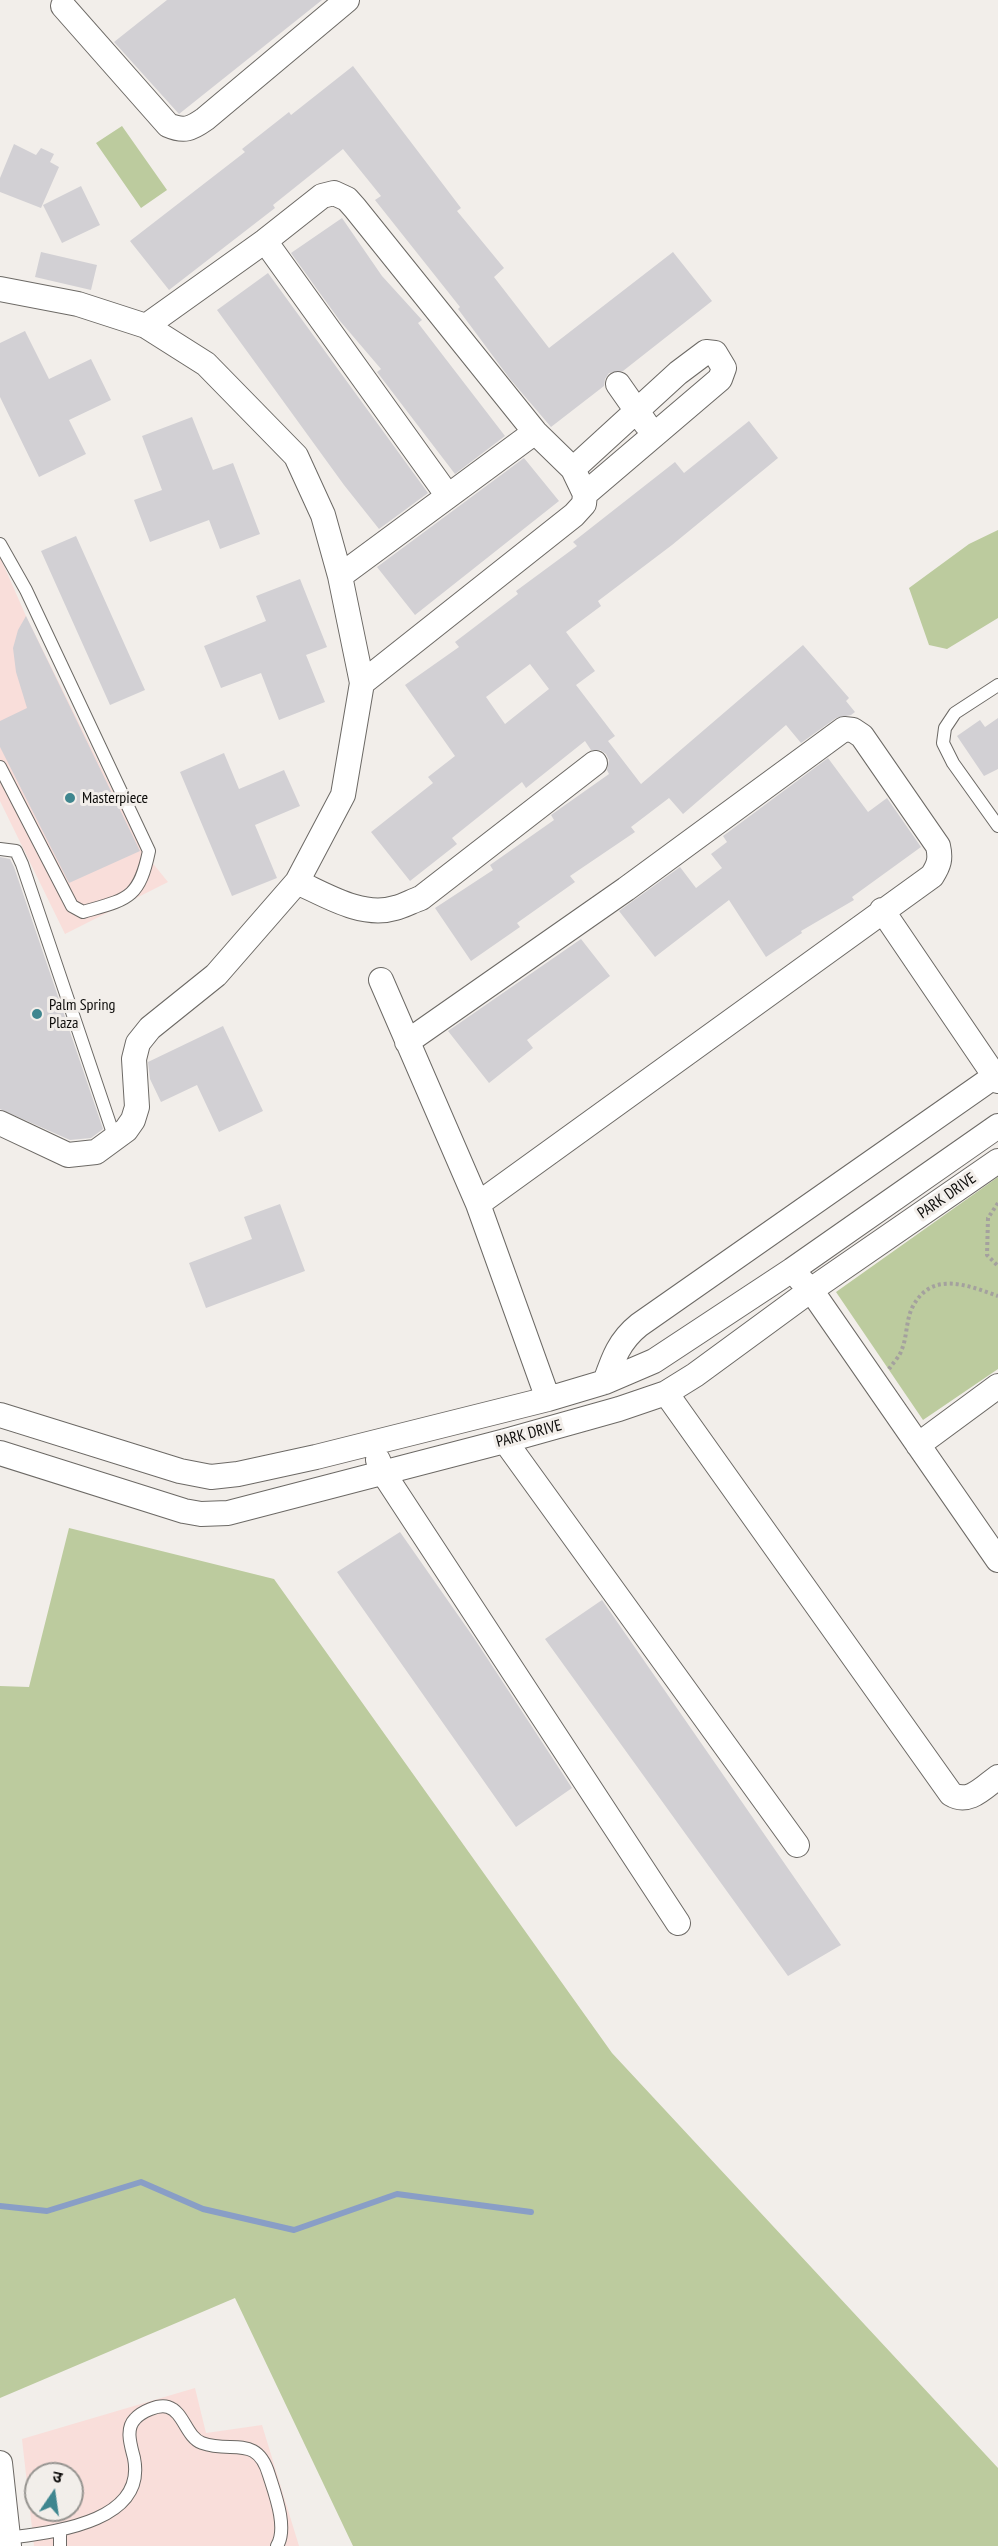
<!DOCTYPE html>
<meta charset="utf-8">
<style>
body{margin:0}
#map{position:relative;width:998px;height:2546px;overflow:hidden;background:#f2eeea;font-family:"PT Sans Narrow","Noto Sans Devanagari",sans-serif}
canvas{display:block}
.north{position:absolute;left:24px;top:2462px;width:60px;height:60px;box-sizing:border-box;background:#f2eeea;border:2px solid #969490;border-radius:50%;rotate:13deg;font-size:16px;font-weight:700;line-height:24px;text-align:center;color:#0d0c0a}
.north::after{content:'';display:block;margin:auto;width:21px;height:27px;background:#3f868f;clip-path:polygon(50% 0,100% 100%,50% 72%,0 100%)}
</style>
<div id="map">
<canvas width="998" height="2546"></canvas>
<div class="north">उ</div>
</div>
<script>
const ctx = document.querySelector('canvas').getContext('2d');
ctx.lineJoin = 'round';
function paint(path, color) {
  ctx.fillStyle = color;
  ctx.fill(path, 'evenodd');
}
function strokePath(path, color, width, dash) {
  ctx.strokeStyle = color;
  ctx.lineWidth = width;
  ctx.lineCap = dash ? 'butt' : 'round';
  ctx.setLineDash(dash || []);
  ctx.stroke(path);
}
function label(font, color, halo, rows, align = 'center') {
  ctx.font = font + ' "PT Sans Narrow",sans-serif';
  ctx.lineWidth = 6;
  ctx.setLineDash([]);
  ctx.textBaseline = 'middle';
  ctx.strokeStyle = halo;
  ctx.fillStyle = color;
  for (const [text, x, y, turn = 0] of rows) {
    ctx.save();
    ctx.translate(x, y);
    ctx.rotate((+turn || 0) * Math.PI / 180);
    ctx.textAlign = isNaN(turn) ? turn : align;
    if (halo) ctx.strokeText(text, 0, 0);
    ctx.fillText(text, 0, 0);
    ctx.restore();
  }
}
paint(new Path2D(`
 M 0,557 L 26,616 L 142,850 L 168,882 L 65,934 L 0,801 Z
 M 195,2388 L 206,2433 L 262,2425 L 299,2546 L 34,2546 L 22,2439 ZM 36,2474 L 72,2474 L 72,2510 L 36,2510 Z`), '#f9deda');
paint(new Path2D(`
 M 122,126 L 167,190 L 141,208 L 96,143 Z
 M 998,530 L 998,618 L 947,649 L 929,645 L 909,588 L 969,544 Z
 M 998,1177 L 998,1369 L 923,1420 L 836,1292 Z
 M 69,1528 L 274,1579 L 612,2053 L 998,2468 L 998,2546 L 353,2546 L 235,2298 L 0,2398 L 0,1686 L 29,1687 Z`), '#bccb9e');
strokePath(new Path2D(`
 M 0,2206 L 47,2211 L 141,2182 L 203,2209 L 294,2230 L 397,2194 L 531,2212`), '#899ec6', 6);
paint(new Path2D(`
 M 167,0 L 322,0 L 179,114 L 114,42 Z
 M 353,66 L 461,208 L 457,211 L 504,268 L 494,277 L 549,348 L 673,252 L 712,301 L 623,371 L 609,373 L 605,379 L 604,386 L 551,427 L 510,379 L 458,309 L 460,307 L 375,200 L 381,196 L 343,149 L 273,205 L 275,208 L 169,290 L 130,241 L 245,152 L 242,149 L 289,112 L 291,115 Z
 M 14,144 L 36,155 L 41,148 L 54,154 L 50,162 L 59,167 L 41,208 L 0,192 L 0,178 Z
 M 81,186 L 100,225 L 62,243 L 43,205 Z
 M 342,218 L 382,276 L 422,320 L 418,323 L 505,436 L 455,474 L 377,372 L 381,369 L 340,321 L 291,253 Z
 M 41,252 L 97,265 L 91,290 L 35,277 Z
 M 268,273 L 428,493 L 379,529 L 344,485 L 217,310 Z
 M 25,331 L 49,379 L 91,359 L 111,400 L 69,420 L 86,454 L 39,477 L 0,397 L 0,343 Z
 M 192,417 L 213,470 L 233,463 L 260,534 L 220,549 L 209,520 L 150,542 L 134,500 L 162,490 L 142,436 Z
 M 749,421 L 778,458 L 672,545 L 598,601 L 601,606 L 566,632 L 595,671 L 576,685 L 615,736 L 608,741 L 641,784 L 803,645 L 849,698 L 846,701 L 855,712 L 851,715 L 836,718 L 801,743 L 786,725 L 683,814 L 669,798 L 631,827 L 635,832 L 570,876 L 575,882 L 517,923 L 520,927 L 471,961 L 435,908 L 493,870 L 490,865 L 554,820 L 551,815 L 609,774 L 607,770 L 609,760 L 606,754 L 600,750 L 591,750 L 585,741 L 526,788 L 522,782 L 452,838 L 457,844 L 410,881 L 371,832 L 433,783 L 428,777 L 455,756 L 405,685 L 459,647 L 455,642 L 518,594 L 516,591 L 577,546 L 573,542 L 675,462 L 684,473 ZM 530,664 L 549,689 L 505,724 L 486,697 Z
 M 524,458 L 559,501 L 415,615 L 377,567 Z
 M 76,536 L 145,690 L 110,705 L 41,551 Z
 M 300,579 L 327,647 L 306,655 L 325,702 L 279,720 L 261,673 L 221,688 L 204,646 L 266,621 L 256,596 Z
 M 26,616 L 140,851 L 69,883 L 0,747 L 0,721 L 27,708 L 16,672 L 13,648 L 18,630 Z
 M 998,718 L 998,769 L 984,776 L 957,736 L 980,720 L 985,727 Z
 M 224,753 L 239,789 L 284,770 L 300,806 L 255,825 L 277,878 L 232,896 L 180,772 Z
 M 828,758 L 868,812 L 887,798 L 921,847 L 852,897 L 854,900 L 801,931 L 802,933 L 766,957 L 729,900 L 655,957 L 619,911 L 680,867 L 696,888 L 722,868 L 711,854 L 727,842 L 723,836 Z
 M 0,857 L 10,859 L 14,867 L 103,1129 L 91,1138 L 70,1140 L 0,1109 Z
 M 581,939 L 610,976 L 527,1040 L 533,1048 L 489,1083 L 448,1031 Z
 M 223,1026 L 263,1111 L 219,1132 L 197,1085 L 161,1102 L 150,1079 L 148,1062 Z
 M 280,1204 L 305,1271 L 206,1308 L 189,1263 L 252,1239 L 244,1217 Z
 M 400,1532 L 474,1638 L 572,1788 L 516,1827 L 337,1572 Z
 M 602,1600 L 841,1945 L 788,1976 L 545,1639 Z`), '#d2d0d4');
const lane = new Path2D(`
 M 0,544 L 26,590 L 149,851 C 139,899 128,899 83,912 L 72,906 L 0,767
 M 998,685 L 955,713 L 945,728 L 943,743 L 953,763 L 998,826
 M 0,849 L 16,851 L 22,864 L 115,1139
 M 60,2531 L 60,2546
 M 8,2538 C 52,2532 147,2523 134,2458 C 131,2446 125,2429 135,2419 C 141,2412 158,2404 168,2407 C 184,2412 186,2437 202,2443 C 232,2454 257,2434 269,2475 C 275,2494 288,2528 277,2546`);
const street = new Path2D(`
 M 63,6 L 168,125 C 184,132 191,129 205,119 L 347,0
 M 265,241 L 448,496
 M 0,289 L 78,304 L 146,326 L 206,364 L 296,456 L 323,515 L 340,576 L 362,683 L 343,795 L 297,882 L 216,975 L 150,1028 L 138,1043 L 134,1059 L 137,1107 L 133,1120 L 126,1130 L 96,1152 L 68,1155 L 0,1123
 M 146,326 L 265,241 L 322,196 L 334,193 L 347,199 L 355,208 L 535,432 L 573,469 L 585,494 L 584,504 L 574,515 L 362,683
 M 618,384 L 646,424
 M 573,469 L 678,373 L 706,352 L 715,353 L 724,368 L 720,379 L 585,494
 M 340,576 L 535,432
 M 297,882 C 326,895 362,918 395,908 C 404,906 412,901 421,898 L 595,763
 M 882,910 L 998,1081
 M 381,980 L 478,1204 L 548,1399
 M 407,1042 L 626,889 L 844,729 L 853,730 L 862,736 L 938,846 C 941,859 939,865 932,876 L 478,1204
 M 800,1279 L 811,1290 L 998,1560
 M 605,1382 C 613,1359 619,1341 639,1325 L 995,1076
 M 666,1393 L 951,1794 C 969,1805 984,1787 998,1777
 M 0,1415 L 180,1471 L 211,1477 L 238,1474 L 316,1457 L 548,1399 L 605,1382 L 654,1361 L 792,1270 L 998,1126
 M 505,1441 L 797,1845
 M 918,1445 L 998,1386
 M 0,1453 L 184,1511 L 201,1514 L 228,1513 L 505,1441 L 619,1409 L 666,1393 L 695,1375 L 811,1290 L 998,1161
 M 378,1460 L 384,1474 L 678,1923
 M 0,2463 L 9,2546`);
strokePath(lane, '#6c6965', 14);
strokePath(street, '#6c6965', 26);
strokePath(new Path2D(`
 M 998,1203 L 988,1218 L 987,1255 L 998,1266
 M 889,1369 C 893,1363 900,1356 902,1349 C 907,1337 906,1321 912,1308 C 931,1270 967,1285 998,1296`), '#a4a19e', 4, [3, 3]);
strokePath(lane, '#fff', 12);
strokePath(street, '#fff', 24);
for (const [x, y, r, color] of [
 [70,798,6,"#3f868f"],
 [37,1014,6,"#3f868f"]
]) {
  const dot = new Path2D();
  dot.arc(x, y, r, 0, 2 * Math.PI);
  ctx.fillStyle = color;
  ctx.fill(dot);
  strokePath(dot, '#f2eeea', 2);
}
label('16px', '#0d0c0a', '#f2eeea', [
 ["Masterpiece",82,798],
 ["Palm Spring",49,1005],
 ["Plaza",49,1023]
], 'left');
label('16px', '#0d0c0a', '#f2eeea', [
 ["PARK DRIVE",947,1196,-35],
 ["PARK DRIVE",529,1434,-15]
]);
</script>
